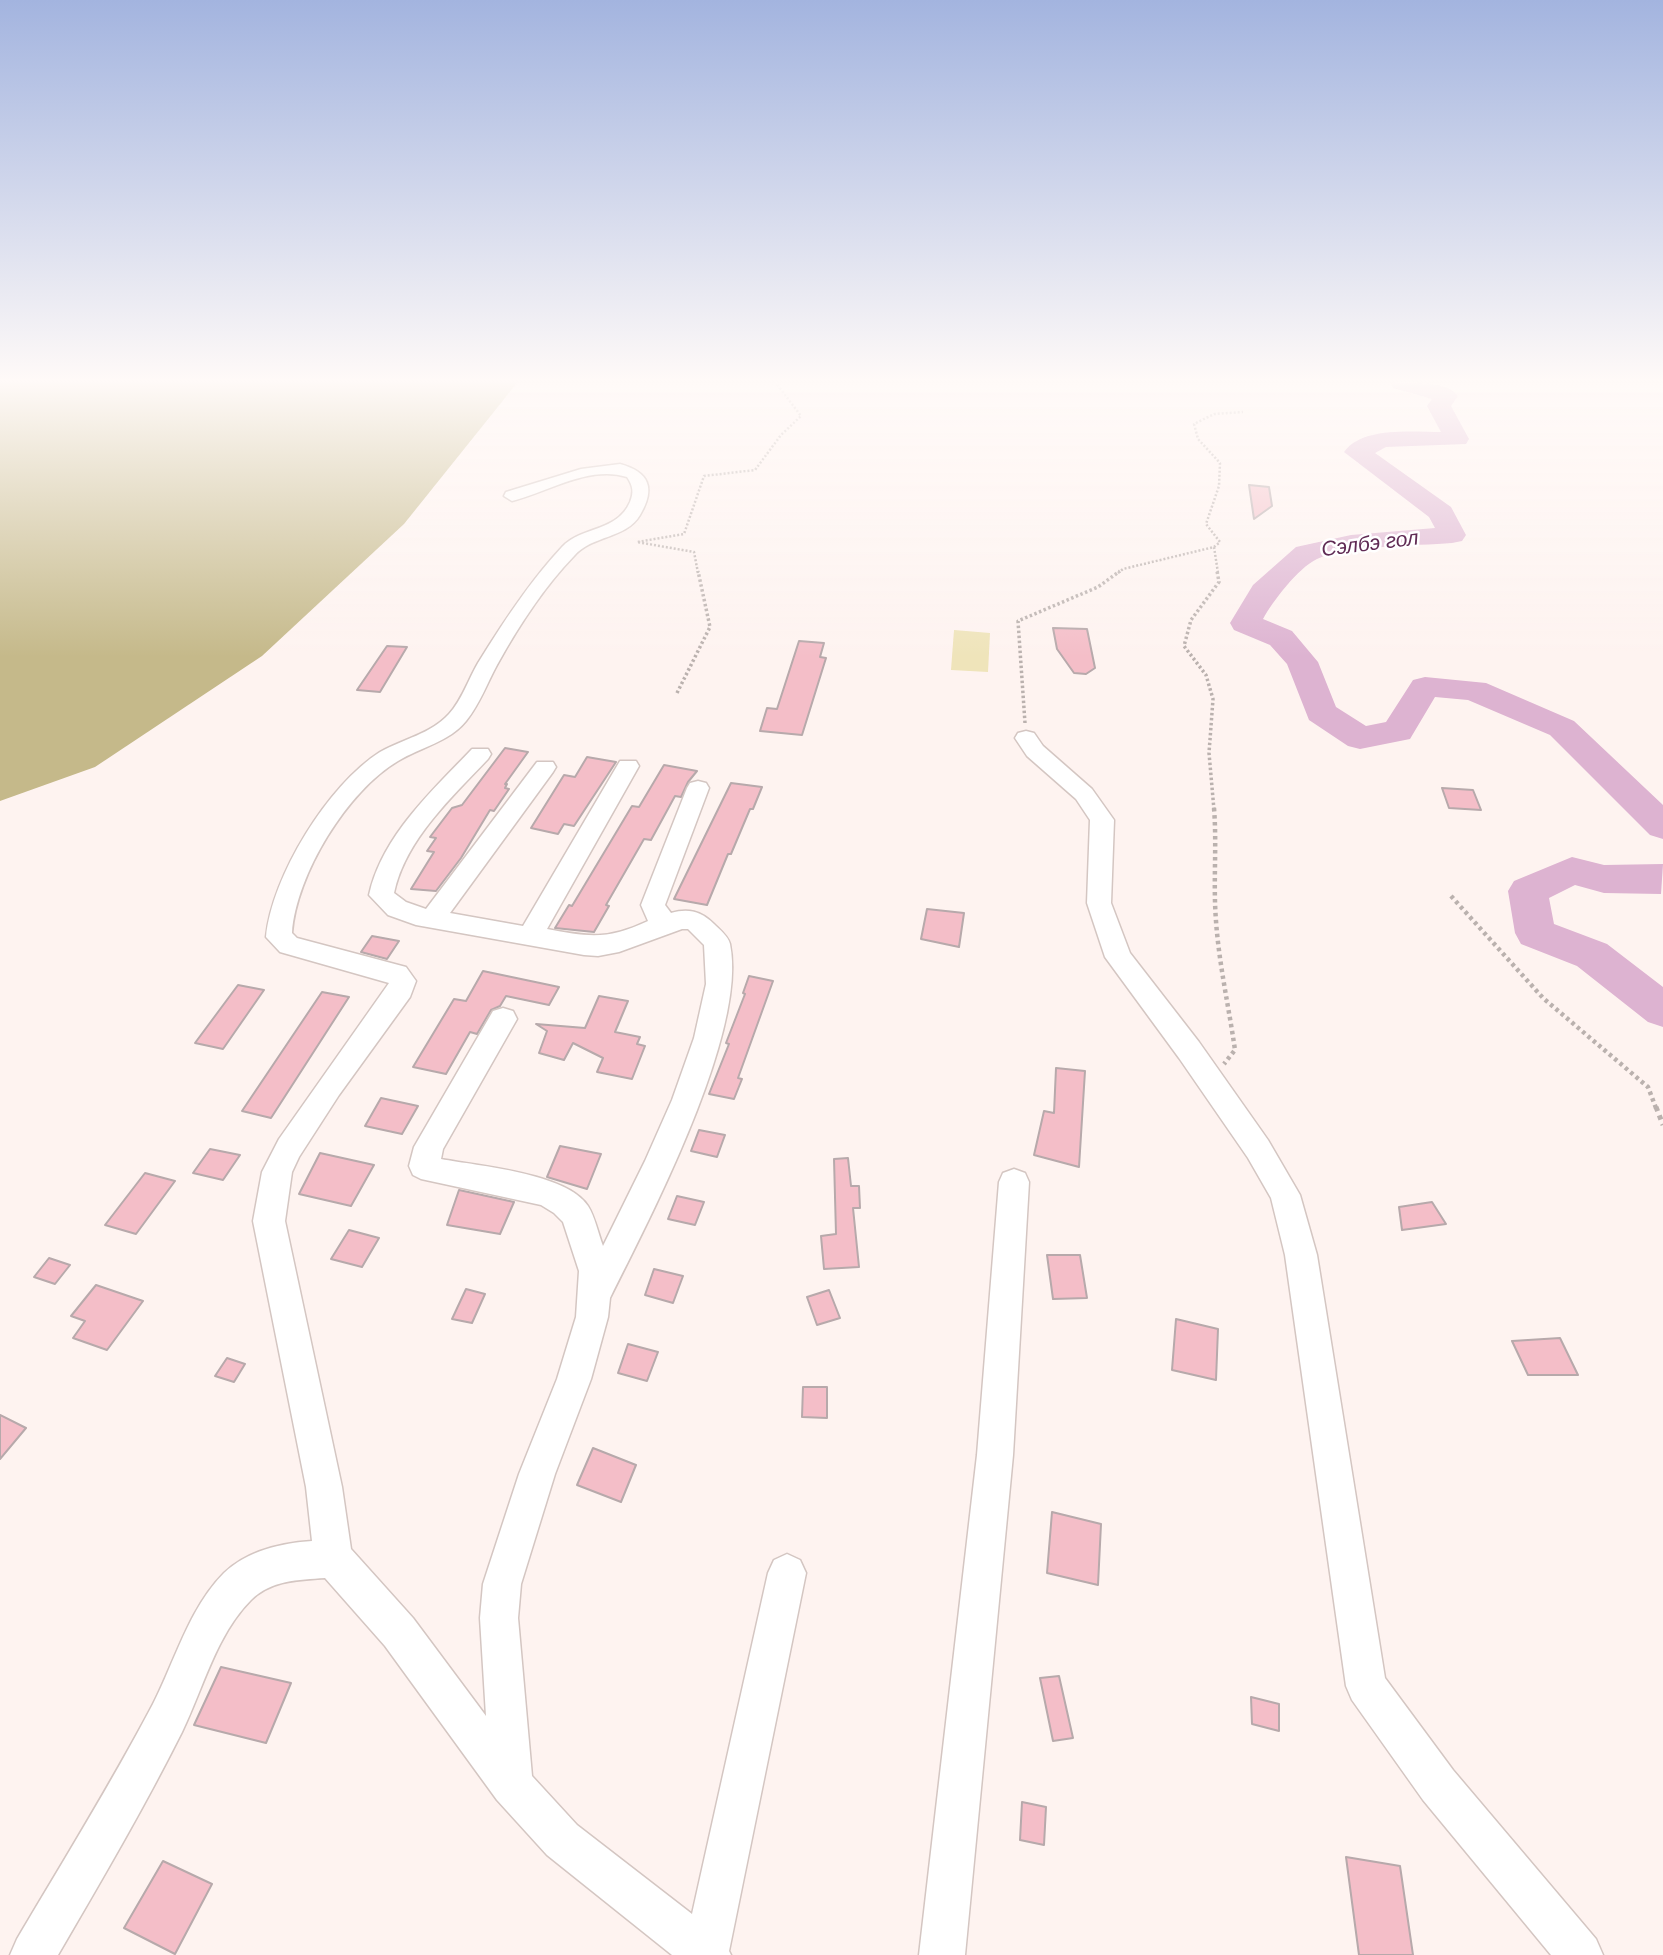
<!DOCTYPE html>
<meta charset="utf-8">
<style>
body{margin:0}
canvas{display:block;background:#fef3f0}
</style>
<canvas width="1663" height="1955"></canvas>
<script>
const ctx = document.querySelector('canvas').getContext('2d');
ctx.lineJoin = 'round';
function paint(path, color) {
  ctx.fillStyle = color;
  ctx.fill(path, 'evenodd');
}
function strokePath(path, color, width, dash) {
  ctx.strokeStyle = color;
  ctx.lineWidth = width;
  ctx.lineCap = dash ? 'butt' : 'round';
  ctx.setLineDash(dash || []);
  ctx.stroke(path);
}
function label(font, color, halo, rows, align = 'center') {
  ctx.font = font + ' Quicksand,sans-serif';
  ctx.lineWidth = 5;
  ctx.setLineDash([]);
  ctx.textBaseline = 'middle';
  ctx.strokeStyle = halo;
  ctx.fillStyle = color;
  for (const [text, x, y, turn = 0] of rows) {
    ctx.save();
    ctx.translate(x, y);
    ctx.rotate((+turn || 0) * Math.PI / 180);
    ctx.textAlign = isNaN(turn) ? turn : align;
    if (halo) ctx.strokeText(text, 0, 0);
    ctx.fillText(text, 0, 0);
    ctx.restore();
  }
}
paint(new Path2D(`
 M 954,630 L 990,633 L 988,672 L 951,670 Z`), '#efe4ba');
paint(new Path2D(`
 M 0,383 L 517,383 L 404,524 L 262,656 L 95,767 L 0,801 Z`), '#c5b98a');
paint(new Path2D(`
 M 1390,383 C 1407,383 1447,380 1458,396 L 1451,406 L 1469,439 L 1466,444 L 1386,447 L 1375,453 L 1451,507 L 1466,535 L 1462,541 L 1452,543 C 1416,546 1347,545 1317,559 C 1298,568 1273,601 1263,619 L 1292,631 L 1318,662 L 1336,707 L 1366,726 L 1386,722 L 1413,680 L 1425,677 L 1486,683 L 1574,721 L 1663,805 L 1663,839 L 1650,835 L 1550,735 L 1468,700 L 1435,697 L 1410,739 L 1360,749 L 1348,746 L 1309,720 L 1287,664 L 1270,645 L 1234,630 L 1230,623 L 1253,585 L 1296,547 L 1351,535 L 1435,528 L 1429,517 L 1344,452 C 1362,426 1413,432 1441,432 L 1427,406 L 1432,399 L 1393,388 Z
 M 1572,857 L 1604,865 L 1663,864 L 1661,894 L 1604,893 L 1575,885 L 1549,898 L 1554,924 L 1607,944 L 1663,987 L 1663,1027 L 1648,1022 L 1577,966 L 1521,944 L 1515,933 L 1508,891 L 1514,881 Z`), '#ddb3d1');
const building = new Path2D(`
 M 1249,485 L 1269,487 L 1272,506 L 1254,519 Z
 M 1053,628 L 1087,629 L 1095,668 L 1086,674 L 1074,673 L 1057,649 Z
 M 799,641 L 824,643 L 820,657 L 826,658 L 802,735 L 760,731 L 767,708 L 777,709 Z
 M 387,646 L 407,647 L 380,692 L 357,690 Z
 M 505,748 L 528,752 L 505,784 L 507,784 L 505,788 L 509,789 L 494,811 L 490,810 L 461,858 L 436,891 L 411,889 L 434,852 L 427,851 L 436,838 L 430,837 L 452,808 L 462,805 Z
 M 587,757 L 616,762 L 574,826 L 564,824 L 558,834 L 531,828 L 564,775 L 575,777 Z
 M 664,765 L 697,771 L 688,782 L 681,797 L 675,796 L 651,840 L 644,839 L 606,905 L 609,906 L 594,932 L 555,928 L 569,905 L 572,906 L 632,806 L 639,807 Z
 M 731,783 L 762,787 L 753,809 L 750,809 L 731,854 L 728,854 L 707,905 L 674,899 Z
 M 1442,788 L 1473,790 L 1481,810 L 1449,808 Z
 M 927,909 L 964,913 L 959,947 L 921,939 Z
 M 372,936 L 399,941 L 387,959 L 361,952 Z
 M 483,971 L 559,987 L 549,1005 L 506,996 L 500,1006 L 491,1010 L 477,1034 L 470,1032 L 446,1074 L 413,1067 L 454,999 L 466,1001 Z
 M 749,976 L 773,981 L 738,1078 L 742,1079 L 734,1099 L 709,1094 L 729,1044 L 726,1043 L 745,994 L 743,993 Z
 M 238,985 L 264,990 L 223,1049 L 195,1043 Z
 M 322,992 L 349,997 L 271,1118 L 242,1111 Z
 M 599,996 L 628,1001 L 615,1032 L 640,1037 L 637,1044 L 645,1046 L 632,1079 L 597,1072 L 603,1058 L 573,1043 L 564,1060 L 539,1053 L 547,1031 L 536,1024 L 585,1028 Z
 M 1056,1068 L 1085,1071 L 1079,1167 L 1034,1155 L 1044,1111 L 1054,1113 Z
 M 381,1098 L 418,1106 L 402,1134 L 365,1126 Z
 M 699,1130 L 725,1135 L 717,1157 L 691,1151 Z
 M 560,1146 L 601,1154 L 587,1189 L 547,1177 Z
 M 210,1149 L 240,1155 L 223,1180 L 193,1173 Z
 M 320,1153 L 374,1165 L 351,1206 L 299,1194 Z
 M 848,1158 L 851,1186 L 859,1186 L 860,1208 L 853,1208 L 859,1267 L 824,1269 L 821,1236 L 836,1234 L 834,1159 Z
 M 145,1173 L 175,1181 L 136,1234 L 105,1225 Z
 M 459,1190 L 514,1202 L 500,1234 L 447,1225 Z
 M 677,1196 L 704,1202 L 695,1225 L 668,1219 Z
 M 1432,1202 L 1446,1224 L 1402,1230 L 1399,1207 Z
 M 349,1230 L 379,1238 L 362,1267 L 331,1259 Z
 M 1047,1255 L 1080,1255 L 1087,1298 L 1053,1299 Z
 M 49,1258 L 70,1265 L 55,1284 L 34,1277 Z
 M 654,1269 L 683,1276 L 673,1303 L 645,1295 Z
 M 96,1285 L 143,1301 L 107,1350 L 73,1338 L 85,1321 L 71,1316 Z
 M 466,1289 L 485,1294 L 472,1323 L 452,1319 Z
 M 829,1290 L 840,1318 L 817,1325 L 807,1297 Z
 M 1176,1319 L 1218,1329 L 1216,1380 L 1172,1370 Z
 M 1560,1338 L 1578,1375 L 1528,1375 L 1512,1341 Z
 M 628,1344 L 658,1352 L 647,1381 L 618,1373 Z
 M 227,1358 L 245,1364 L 234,1382 L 215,1376 Z
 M 803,1387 L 827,1387 L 827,1418 L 802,1417 Z
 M 0,1415 L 26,1428 L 0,1459 Z
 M 593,1448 L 636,1465 L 621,1502 L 577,1485 Z
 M 1052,1512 L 1101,1524 L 1098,1585 L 1047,1573 Z
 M 221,1667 L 291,1683 L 266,1743 L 194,1725 Z
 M 1059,1676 L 1073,1738 L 1053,1741 L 1040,1678 Z
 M 1251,1697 L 1279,1704 L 1279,1731 L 1252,1724 Z
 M 1022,1802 L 1046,1807 L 1044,1845 L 1020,1840 Z
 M 1346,1857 L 1400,1866 L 1413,1955 L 1359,1955 Z
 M 163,1861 L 212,1884 L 175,1954 L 124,1928 Z`);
paint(building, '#f4bec8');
strokePath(building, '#b7a9ab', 2);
const street = new Path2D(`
 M 620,464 C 649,472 656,488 640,515 C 626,539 592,535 574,556 C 544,587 518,627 497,665 C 487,683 480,704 466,721 C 449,742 421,747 398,761 C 347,791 296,875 292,933 L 297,938 L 406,967 L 416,981 L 410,997 L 339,1095 L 299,1157 L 292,1172 L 285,1221 L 342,1487 L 351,1549 L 413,1618 L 486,1716 L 480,1618 L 483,1584 L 519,1474 L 557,1379 L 576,1317 L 579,1271 L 563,1222 L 554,1213 L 541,1205 L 421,1179 L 413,1175 L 409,1166 L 414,1147 L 493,1011 L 503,1008 L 513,1011 L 517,1019 L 443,1149 L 441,1159 C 478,1166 567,1173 588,1206 C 595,1217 598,1233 603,1246 L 645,1161 L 672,1100 L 694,1038 L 706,984 L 704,945 L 688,929 L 682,929 L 619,952 L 598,956 L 584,955 L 416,925 L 388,915 L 369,895 C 382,836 432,791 472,749 L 488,749 L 491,754 L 488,759 C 452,797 405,840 394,893 L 406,902 L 426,909 L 537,762 L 553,762 L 556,767 L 553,772 L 450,913 L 523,926 L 617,766 L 620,761 L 636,761 L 639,766 L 547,929 C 589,937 608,940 648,921 L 641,905 L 687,788 L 690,783 L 698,781 L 706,783 L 709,788 L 665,905 L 671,913 C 688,908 701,911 714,924 C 720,930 728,936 730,944 C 748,1031 650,1218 610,1298 L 608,1317 L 591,1379 L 555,1474 L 521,1584 L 518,1618 L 532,1776 L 577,1825 L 692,1914 L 768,1573 L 774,1560 L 787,1554 L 800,1560 L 806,1573 L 729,1951 L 731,1955 L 672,1955 L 547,1855 L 497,1800 L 385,1646 L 325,1578 C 298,1580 271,1580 251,1600 C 216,1635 203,1689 182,1732 C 144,1808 101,1881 58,1955 L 10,1955 L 17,1939 C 63,1861 111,1784 153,1704 C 175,1661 189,1608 224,1573 C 247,1551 281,1543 312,1541 L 306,1487 L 253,1221 L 262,1172 L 279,1139 L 389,983 L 280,952 L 266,937 C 272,876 328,785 380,752 C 403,739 431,734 449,714 C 462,700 468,680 478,663 C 502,624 530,581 562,547 C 582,526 617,532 630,502 C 634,492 633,486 627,477 C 589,465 548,492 512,501 L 504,496 L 506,492 L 581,469 Z
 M 1026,731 L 1034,733 L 1043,746 L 1092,789 L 1114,820 L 1111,903 L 1130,953 L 1199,1042 L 1268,1140 L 1300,1195 L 1317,1255 L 1385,1678 L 1453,1770 L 1596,1939 L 1603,1955 L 1551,1955 L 1423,1800 L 1352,1700 L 1346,1686 L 1285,1255 L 1271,1198 L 1248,1158 L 1179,1058 L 1105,957 L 1087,903 L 1090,820 L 1076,799 L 1027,756 L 1015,738 L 1018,733 Z
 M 1014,1169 L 1025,1173 L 1029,1182 L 1013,1455 L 965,1955 L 919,1955 L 977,1455 L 999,1182 L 1003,1173 Z`);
strokePath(street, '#d4c6c2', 3);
strokePath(new Path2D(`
 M 1214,547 L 1218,573
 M 698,573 L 694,552 L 637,542 L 684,534 L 704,476 L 755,470 L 781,435 L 801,416 L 776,383
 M 1118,573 L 1123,569 L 1214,547 L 1220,542 L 1206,524 L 1219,486 L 1220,463 L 1198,439 L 1194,424 L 1214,414 L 1243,412`), '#bab1ae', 2.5, [2, 2]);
strokePath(new Path2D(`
 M 677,693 L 710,627 L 698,571
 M 1025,723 L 1018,621 L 1098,587 L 1120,571
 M 1214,810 L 1209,753 L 1213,699 L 1206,675 L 1184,646 L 1191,620 L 1219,582 L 1217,571`), '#bab1ae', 3.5, [2.5, 2.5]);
strokePath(new Path2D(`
 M 1214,808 C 1217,846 1213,883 1216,921 C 1219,964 1229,1008 1235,1050 L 1224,1064
 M 1451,896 L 1543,998 L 1648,1087 L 1656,1108`), '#bab1ae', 4.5, [3.5, 3.5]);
strokePath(new Path2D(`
 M 1656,1107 L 1663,1125`), '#bab1ae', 5, [4.5, 4.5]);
paint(street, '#fff');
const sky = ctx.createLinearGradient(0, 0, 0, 657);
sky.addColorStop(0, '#a3b4df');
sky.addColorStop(0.58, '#fffaf8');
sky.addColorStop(1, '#fffaf800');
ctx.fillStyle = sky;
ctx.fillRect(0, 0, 1663, 657);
label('italic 21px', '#602c55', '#fff', [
 ["Сэлбэ гол",1370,544,-7]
]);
</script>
